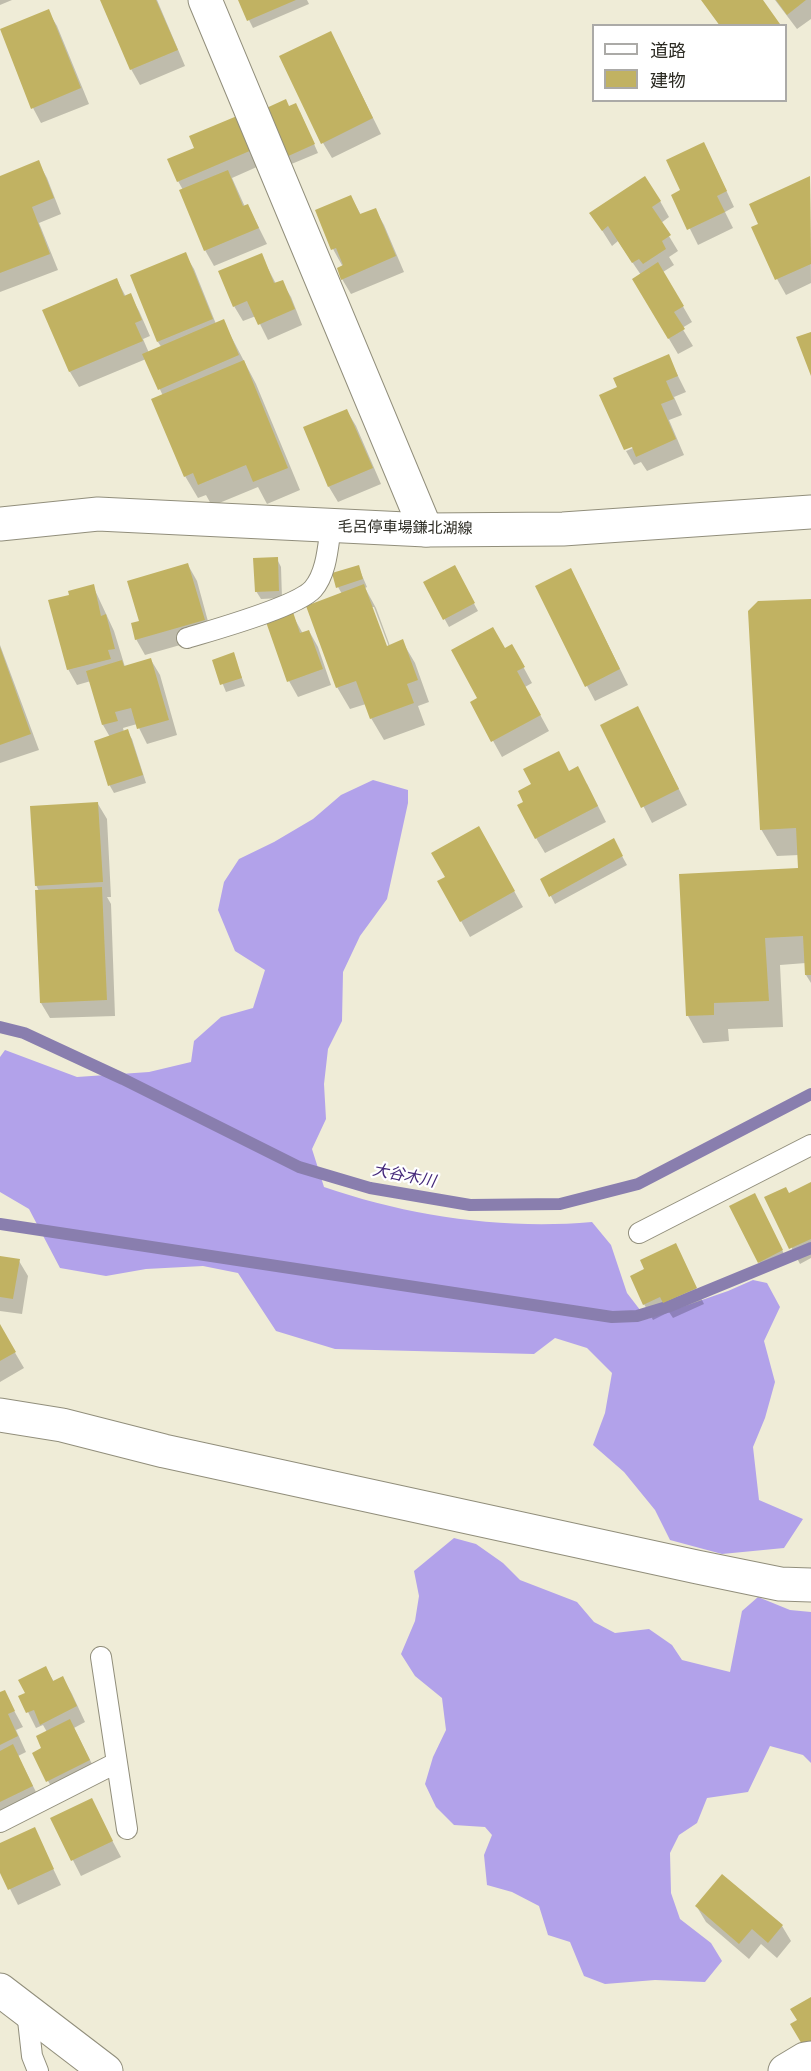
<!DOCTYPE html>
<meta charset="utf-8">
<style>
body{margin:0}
#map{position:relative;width:811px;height:2071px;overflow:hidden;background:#efecd7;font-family:Figtree,"Noto Sans JP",sans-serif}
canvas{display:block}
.legend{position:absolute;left:592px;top:24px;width:195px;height:78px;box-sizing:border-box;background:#fff;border:2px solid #abaaa7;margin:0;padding:8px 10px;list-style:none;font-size:18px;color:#2c2b23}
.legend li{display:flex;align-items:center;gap:12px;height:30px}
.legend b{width:30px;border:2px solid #abaaa7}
</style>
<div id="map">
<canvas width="811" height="2071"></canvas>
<ul class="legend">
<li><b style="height:8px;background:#fff"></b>道路</li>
<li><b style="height:16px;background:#c1b262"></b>建物</li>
</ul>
</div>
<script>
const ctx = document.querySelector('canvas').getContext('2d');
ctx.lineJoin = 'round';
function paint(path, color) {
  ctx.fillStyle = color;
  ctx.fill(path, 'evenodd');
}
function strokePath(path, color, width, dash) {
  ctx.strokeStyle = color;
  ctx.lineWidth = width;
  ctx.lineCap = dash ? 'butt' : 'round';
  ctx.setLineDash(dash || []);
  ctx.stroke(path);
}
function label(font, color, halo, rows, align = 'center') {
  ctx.font = font + ' Figtree,"Noto Sans JP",sans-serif';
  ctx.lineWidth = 4.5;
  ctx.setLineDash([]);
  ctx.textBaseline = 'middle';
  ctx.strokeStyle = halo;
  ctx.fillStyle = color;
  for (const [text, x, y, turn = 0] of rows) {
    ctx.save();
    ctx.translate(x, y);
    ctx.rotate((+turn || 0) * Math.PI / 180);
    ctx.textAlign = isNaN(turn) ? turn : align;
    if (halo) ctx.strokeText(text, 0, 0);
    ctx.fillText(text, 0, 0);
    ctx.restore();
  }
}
paint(new Path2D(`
 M 373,780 L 408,790 L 408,803 L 387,899 L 360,936 L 343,972 L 342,1021 L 328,1049 L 324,1084 L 326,1119 L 312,1149 L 324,1187 C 408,1216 503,1230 592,1222 L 611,1245 L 627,1293 L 647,1319 L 728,1291 L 753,1280 L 767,1283 L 780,1307 L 764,1341 L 775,1382 L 765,1418 L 753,1447 L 759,1500 L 803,1519 L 784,1548 L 722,1554 L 670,1540 L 655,1510 L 624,1472 L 593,1445 L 605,1413 L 612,1373 L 587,1348 L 555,1338 L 534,1354 L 335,1349 L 276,1331 L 238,1273 L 203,1266 L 146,1269 L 106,1276 L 60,1268 L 29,1209 L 0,1192 L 0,1057 L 5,1050 L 77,1077 L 149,1072 L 191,1062 L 194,1041 L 221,1017 L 253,1008 L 265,970 L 235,951 L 218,910 L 224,882 L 239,859 L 274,842 L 313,819 L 341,795 Z
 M 454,1538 L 476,1544 L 503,1563 L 520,1580 L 577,1602 L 594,1622 L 615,1633 L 649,1629 L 672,1645 L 682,1660 L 730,1672 L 742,1611 L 758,1597 L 790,1610 L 811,1612 L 811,1763 L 803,1755 L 770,1746 L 748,1792 L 707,1798 L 697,1823 L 679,1835 L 670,1853 L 671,1893 L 680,1919 L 711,1943 L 722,1961 L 705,1982 L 655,1980 L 605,1984 L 584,1976 L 570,1942 L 548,1935 L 539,1906 L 512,1892 L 487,1885 L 484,1855 L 492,1835 L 485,1827 L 454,1825 L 436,1807 L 425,1784 L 433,1757 L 446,1730 L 442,1698 L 415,1676 L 401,1654 L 415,1621 L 419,1596 L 414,1571 Z`), '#b2a2ea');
paint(new Path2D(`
 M 0,0 L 12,0 L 0,5 Z
 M 102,0 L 157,0 L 185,66 L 140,85 L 131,69 Z
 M 239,0 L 307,0 L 309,4 L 253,28 Z
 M 775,0 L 811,0 L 811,19 L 797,29 Z
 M 48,11 L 57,26 L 89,104 L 41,123 L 33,108 Z
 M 331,33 L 381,134 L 332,158 L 323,143 Z
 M 300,112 L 318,153 L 289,165 L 285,157 Z
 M 237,118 L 259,166 L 232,178 L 245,207 L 248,206 L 267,244 L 214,266 L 205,250 L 183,190 L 178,181 L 196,148 Z
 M 712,160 L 734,207 L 725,212 L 733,228 L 698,245 L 673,195 L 682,191 Z
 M 38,162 L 47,178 L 61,214 L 39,223 L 58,270 L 0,292 L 0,177 Z
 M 810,178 L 811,283 L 786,295 L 777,279 L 760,225 Z
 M 351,197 L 361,215 L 375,209 L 384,225 L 404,272 L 351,294 L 342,279 L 343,267 L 333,249 L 317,211 Z
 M 660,201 L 669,217 L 661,223 L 678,251 L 669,257 L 674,265 L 663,272 L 692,322 L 682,328 L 693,346 L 678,354 L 634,280 L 641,275 L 618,241 L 612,246 L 591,213 Z
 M 185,254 L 194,269 L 216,324 L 223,321 L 256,384 L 300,490 L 267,504 L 258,487 L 212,506 L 206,495 L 198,498 L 185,476 L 153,400 L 163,396 L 146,359 L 79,387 L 70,372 L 44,311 L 117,280 L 126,297 L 130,295 L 139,311 L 150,336 L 143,339 L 149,353 L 162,348 L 158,342 Z
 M 261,255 L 276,284 L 282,282 L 291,297 L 302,325 L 268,340 L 256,316 L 243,321 L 234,306 Z
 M 668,356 L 686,392 L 674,397 L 682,415 L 669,420 L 684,455 L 647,471 L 641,462 L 634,465 L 626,451 L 640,445 L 619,388 Z
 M 347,411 L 356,426 L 381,484 L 338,502 L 329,487 Z
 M 277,559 L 281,567 L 282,598 L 261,599 L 256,591 Z
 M 188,565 L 197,581 L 212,636 L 145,655 L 136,639 L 140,622 Z
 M 358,566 L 367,587 L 365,588 L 376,608 L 390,646 L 402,641 L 415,663 L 429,702 L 418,706 L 425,725 L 384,740 L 371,718 L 366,704 L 350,709 L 337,687 L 342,594 L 338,587 ZM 371,607 L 374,607 L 391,652 L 388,653 Z
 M 454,567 L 478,611 L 449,627 L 425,583 Z
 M 93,586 L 114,631 L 125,667 L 151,660 L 160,675 L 177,735 L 147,744 L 137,724 L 123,728 L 124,732 L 127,731 L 132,739 L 146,783 L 114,793 L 110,786 L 96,742 L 110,737 L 103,725 L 91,681 L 77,685 L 68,669 L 71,596 Z
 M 579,586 L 628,685 L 595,701 L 587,686 Z
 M 811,600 L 811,983 L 806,975 L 806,963 L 780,965 L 783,1027 L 728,1029 L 729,1041 L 703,1043 L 688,1016 L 800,869 L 799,855 L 777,856 L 761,829 Z
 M 292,614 L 303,634 L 309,631 L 318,647 L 331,685 L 298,697 L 289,681 Z
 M 0,645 L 39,750 L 0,763 Z
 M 512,646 L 532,683 L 525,687 L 549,731 L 502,757 L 472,703 L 479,699 L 504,650 Z
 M 233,654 L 245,686 L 226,692 L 213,660 Z
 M 646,724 L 687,805 L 652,823 L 602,726 Z
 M 569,773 L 587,784 L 606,822 L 545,853 L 536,838 Z
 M 98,804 L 107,819 L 111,897 L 107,897 L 111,904 L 115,1016 L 50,1018 L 41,1003 L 39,891 L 36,885 Z
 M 479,828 L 523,907 L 470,937 L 439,882 L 447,877 Z
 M 613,840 L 627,865 L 555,904 L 542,879 Z
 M 811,1184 L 811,1258 L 800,1264 L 766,1198 L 789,1195 Z
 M 759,1203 L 786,1258 L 763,1270 L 759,1262 Z
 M 675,1245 L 704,1304 L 673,1318 L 669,1312 L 653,1320 L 644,1304 L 646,1270 Z
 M 0,1258 L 19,1261 L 28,1276 L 22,1314 L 0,1311 Z
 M 0,1327 L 24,1368 L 0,1382 Z
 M 46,1668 L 54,1682 L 63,1678 L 72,1694 L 85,1722 L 74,1728 L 98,1776 L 57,1796 L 48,1781 L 43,1749 L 47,1732 L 43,1725 L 36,1728 L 20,1696 L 27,1693 Z
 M 4,1692 L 23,1727 L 16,1730 L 26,1752 L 18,1756 L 41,1802 L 0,1813 L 0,1694 Z
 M 98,1814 L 121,1857 L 81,1876 L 52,1819 Z
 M 34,1829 L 61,1885 L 18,1905 L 0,1869 L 0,1845 Z
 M 697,1907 L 782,1926 L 791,1941 L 777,1958 L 761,1944 L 749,1959 L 706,1922 Z`), '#0003');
strokePath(new Path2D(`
 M 0,1027 L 24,1033 L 123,1079 L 299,1167 L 370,1188 L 470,1205 L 560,1204 L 638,1184 L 811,1094
 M 0,1224 L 612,1317 L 637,1316 L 670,1306 L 811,1248`), '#897eae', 12);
paint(new Path2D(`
 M 100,0 L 156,0 L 178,50 L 130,70 Z
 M 238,0 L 296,0 L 247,21 Z
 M 701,0 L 763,0 L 780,24 L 778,26 L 720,26 Z
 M 776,0 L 806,0 L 787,15 Z
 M 49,9 L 81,88 L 31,109 L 0,29 Z
 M 331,31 L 373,118 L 321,144 L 279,56 Z
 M 286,99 L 289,106 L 296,103 L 315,144 L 284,158 L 262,110 Z
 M 237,116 L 252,150 L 177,182 L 167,159 L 194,148 L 189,136 Z
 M 704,142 L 727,191 L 717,196 L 725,212 L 687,230 L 671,195 L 680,190 L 666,160 Z
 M 39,160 L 54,198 L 32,207 L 50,254 L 0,273 L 0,176 Z
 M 228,170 L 243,206 L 248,204 L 259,228 L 204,251 L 179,190 Z
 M 645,176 L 661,201 L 652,207 L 671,235 L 662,241 L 666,249 L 643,264 L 639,259 L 632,263 L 608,226 L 602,231 L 589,213 Z
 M 810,176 L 811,264 L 775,280 L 751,227 L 758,224 L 749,204 Z
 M 351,195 L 360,214 L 376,208 L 396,256 L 341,280 L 337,268 L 343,265 L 336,248 L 331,250 L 315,210 Z
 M 186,252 L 213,319 L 157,342 L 130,275 Z
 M 262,253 L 274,283 L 283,280 L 295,309 L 258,325 L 247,301 L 233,307 L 218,271 Z
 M 658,262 L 684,306 L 674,312 L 685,329 L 668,339 L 632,279 Z
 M 117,278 L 124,296 L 131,293 L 142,320 L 135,323 L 143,341 L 69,372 L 42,310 Z
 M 224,319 L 239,355 L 158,390 L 142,354 Z
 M 811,332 L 811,376 L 796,337 Z
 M 669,354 L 678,376 L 666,381 L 674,399 L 661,404 L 676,439 L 636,457 L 632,447 L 624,450 L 599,395 L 617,387 L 613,378 Z
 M 244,360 L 288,468 L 253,482 L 246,465 L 198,485 L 193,473 L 184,477 L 151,399 Z
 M 347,409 L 373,468 L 328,487 L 303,427 Z
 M 278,557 L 279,591 L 255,592 L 253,558 Z
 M 188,563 L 205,620 L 135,640 L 131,623 L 139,621 L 127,581 Z
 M 359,565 L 363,579 L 336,588 L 332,573 Z
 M 455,565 L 475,603 L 443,620 L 423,582 Z
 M 571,568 L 620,669 L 585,687 L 535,586 Z
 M 94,584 L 101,616 L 106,614 L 115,649 L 108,650 L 111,659 L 67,670 L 48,600 L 69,595 L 68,591 Z
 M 364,584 L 387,646 L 403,639 L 418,680 L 407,684 L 414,703 L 370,719 L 356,681 L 336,688 L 306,606 Z
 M 811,599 L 811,975 L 805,975 L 803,936 L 765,938 L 769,1001 L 714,1003 L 714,1015 L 686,1016 L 679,874 L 798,868 L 796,828 L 760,830 L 748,611 L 758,601 Z
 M 293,612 L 300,633 L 309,630 L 323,669 L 287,682 L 266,622 Z
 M 493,627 L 505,648 L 512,644 L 525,667 L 517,671 L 541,715 L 491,742 L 470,702 L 477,698 L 451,650 Z
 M 0,647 L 31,734 L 0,745 Z
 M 234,652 L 242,678 L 220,685 L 212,660 Z
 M 151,658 L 169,720 L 137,729 L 131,708 L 115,712 L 118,721 L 102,725 L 86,671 L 122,660 L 124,666 Z
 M 638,706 L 679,789 L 641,808 L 600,725 Z
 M 128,729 L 143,775 L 108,786 L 94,741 Z
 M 559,751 L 569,771 L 578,766 L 598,806 L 535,839 L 517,805 L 523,802 L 518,791 L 531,784 L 523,769 Z
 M 98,802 L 103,882 L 35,886 L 30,806 Z
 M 479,826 L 515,891 L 460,922 L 437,881 L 445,877 L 431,853 Z
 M 614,838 L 623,856 L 549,897 L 540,879 Z
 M 102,887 L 107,1000 L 40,1003 L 35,890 Z
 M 811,1182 L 811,1239 L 789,1249 L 764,1197 L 786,1187 L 789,1193 Z
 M 755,1193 L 783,1250 L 758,1263 L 729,1206 Z
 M 676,1243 L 697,1288 L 663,1303 L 660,1297 L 643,1305 L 630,1276 L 644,1269 L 640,1260 Z
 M 0,1256 L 20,1259 L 13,1299 L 0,1297 Z
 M 0,1324 L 16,1352 L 0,1361 Z
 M 46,1666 L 53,1681 L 63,1676 L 77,1706 L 40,1725 L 34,1710 L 26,1713 L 18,1696 L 25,1693 L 18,1680 Z
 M 5,1690 L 15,1711 L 8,1714 L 18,1736 L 0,1745 L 0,1692 Z
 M 70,1719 L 90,1760 L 46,1782 L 32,1753 L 41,1748 L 36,1736 Z
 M 13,1744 L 33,1786 L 0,1802 L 0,1751 Z
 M 92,1798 L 113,1841 L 71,1861 L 50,1818 Z
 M 35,1827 L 54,1869 L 8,1890 L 0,1873 L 0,1843 Z
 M 722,1874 L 783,1925 L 768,1943 L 752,1929 L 739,1944 L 695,1906 Z
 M 811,1997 L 811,2047 L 806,2051 L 790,2024 L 797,2020 L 790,2009 Z`), '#c1b262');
const lane = new Path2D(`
 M 187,638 C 213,630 297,607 313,589 C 327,573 328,545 331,526
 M 639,1233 L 811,1145
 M 101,1657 L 127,1829
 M 0,1822 L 116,1763
 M 27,2011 L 32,2056 L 38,2071`);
const street = new Path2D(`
 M 205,0 L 426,530
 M 0,1415 L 62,1425 L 164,1451 L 697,1567 L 780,1584 L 811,1585
 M 0,1990 L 106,2071
 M 785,2071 L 805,2059 L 811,2058`);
const secondary = new Path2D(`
 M 0,524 L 98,514 L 426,530 L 563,529 L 811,512`);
strokePath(lane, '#918e7b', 22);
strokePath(street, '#918e7b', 35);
strokePath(secondary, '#918e7b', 35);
strokePath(lane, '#fff', 20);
strokePath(street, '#fff', 33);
strokePath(secondary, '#fff', 33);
label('15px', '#2c2b23', '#fff', [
 ["毛呂停車場鎌北湖線",405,528,1]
]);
label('italic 16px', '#44287a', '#fff', [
 ["大谷木川",404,1176,11]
]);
</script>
